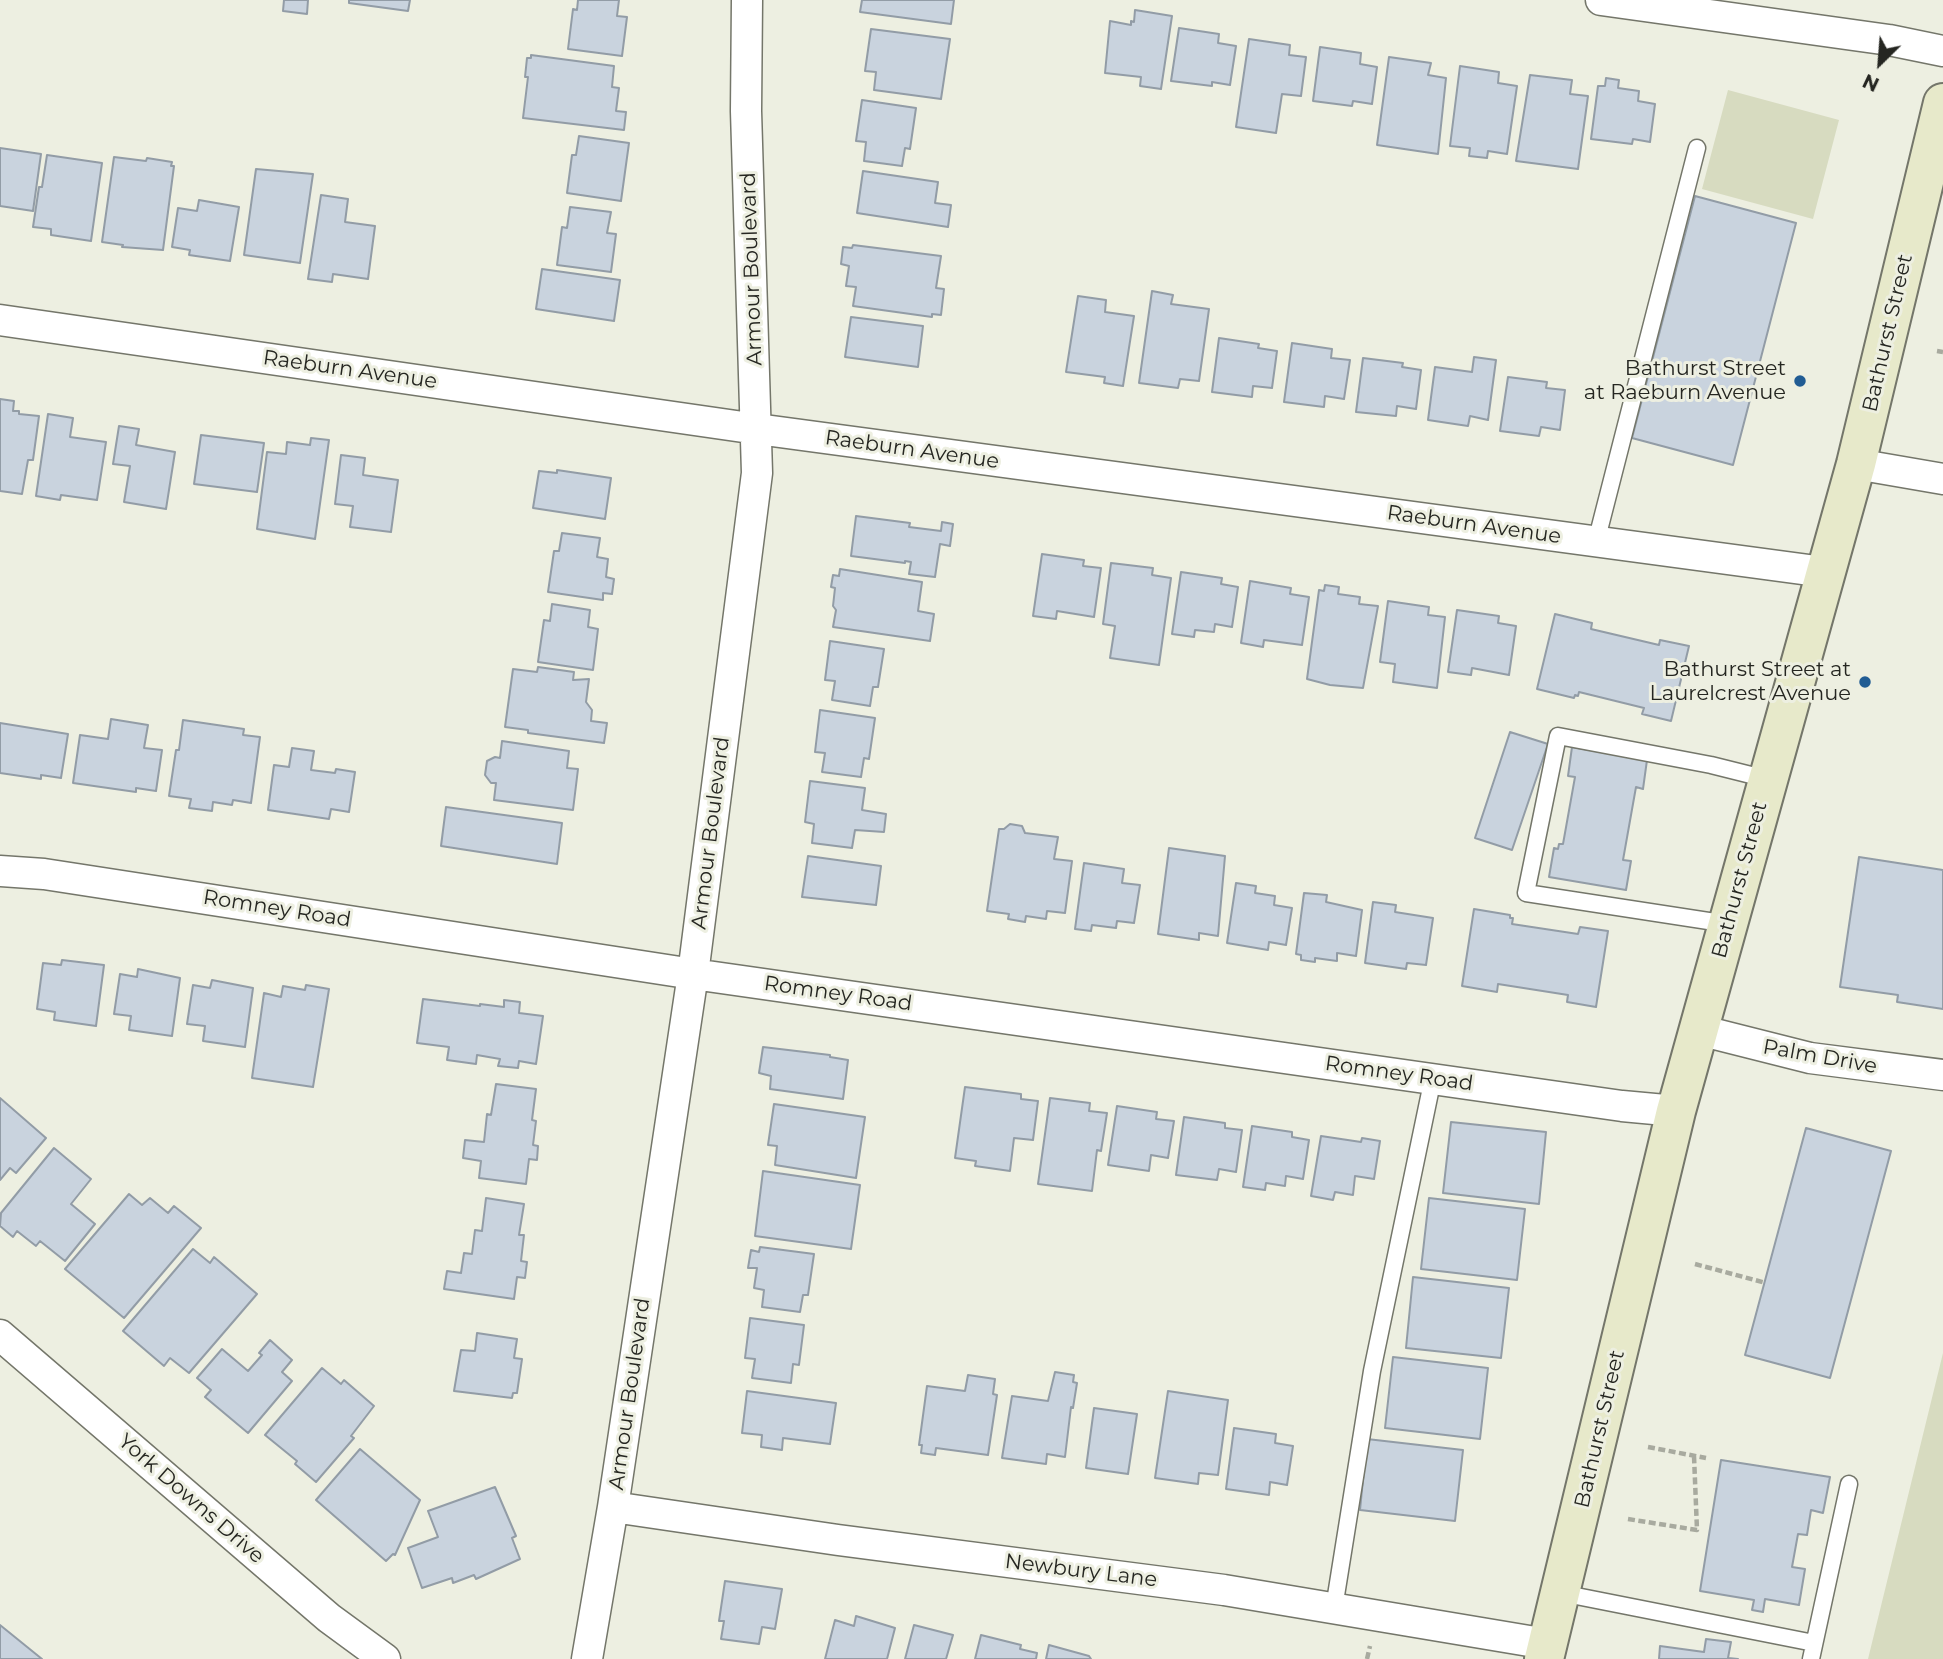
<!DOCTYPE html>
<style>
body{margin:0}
#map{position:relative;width:1943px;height:1659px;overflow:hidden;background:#edefe1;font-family:Montserrat,sans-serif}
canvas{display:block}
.north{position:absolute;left:1845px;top:28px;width:70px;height:70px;-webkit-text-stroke:5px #edefe1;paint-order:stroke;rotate:205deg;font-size:19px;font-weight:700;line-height:28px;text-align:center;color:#252621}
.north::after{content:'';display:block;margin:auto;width:24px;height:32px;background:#252621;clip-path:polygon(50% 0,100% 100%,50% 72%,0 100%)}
</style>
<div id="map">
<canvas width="1943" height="1659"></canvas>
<div class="north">N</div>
</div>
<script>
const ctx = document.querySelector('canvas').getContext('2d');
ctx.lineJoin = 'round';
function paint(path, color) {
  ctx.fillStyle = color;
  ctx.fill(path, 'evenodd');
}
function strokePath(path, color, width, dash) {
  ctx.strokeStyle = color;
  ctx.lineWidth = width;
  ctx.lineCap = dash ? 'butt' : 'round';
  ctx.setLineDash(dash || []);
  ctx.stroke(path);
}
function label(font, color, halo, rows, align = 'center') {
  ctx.font = font + ' Montserrat,sans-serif';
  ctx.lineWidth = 6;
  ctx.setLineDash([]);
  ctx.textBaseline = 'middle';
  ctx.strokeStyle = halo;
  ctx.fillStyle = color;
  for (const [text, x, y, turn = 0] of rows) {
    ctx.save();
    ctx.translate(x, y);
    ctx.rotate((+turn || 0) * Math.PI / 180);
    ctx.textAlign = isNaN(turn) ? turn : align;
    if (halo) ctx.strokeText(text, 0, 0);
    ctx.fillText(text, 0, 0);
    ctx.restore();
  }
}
paint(new Path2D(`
 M 1728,90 L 1839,120 L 1813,219 L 1702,189 Z
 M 1943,1353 L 1943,1659 L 1868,1659 Z`), '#d7dbc0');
const building = new Path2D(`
 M 284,0 L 308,0 L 307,14 L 283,11 Z
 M 349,0 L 410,0 L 408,11 L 349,3 Z
 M 578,0 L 619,0 L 617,16 L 627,17 L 622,56 L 568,49 L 573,9 L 577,10 Z
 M 862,0 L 954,0 L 951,24 L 860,12 Z
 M 1135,10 L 1172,16 L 1161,89 L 1140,86 L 1141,77 L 1105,73 L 1110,21 L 1131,25 L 1131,21 L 1134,22 Z
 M 1179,28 L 1219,34 L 1218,43 L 1236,46 L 1230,85 L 1212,82 L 1212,86 L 1171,81 Z
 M 871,29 L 950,39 L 941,99 L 874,90 L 876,72 L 865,71 Z
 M 1249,39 L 1290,45 L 1289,55 L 1306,57 L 1301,96 L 1282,94 L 1276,133 L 1236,127 Z
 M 1320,47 L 1361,53 L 1360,64 L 1377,67 L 1372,104 L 1353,101 L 1352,106 L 1313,101 Z
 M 531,55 L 614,66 L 612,87 L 619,88 L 616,111 L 626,112 L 624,130 L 523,118 L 528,77 L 525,77 L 527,58 L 531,58 Z
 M 1389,57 L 1431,63 L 1428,75 L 1446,78 L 1438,154 L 1377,145 Z
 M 1460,66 L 1499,72 L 1498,83 L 1517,86 L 1507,154 L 1488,151 L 1487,158 L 1469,156 L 1470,148 L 1450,146 Z
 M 1530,75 L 1572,80 L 1570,94 L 1588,96 L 1578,169 L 1516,161 Z
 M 1606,78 L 1619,80 L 1618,88 L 1639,91 L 1638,101 L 1655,104 L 1650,142 L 1633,139 L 1632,144 L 1591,139 L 1598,86 L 1605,86 Z
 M 862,100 L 916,108 L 910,149 L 905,148 L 902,166 L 864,161 L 866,142 L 856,141 Z
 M 579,136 L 629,143 L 621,201 L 567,193 L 572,155 L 576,155 Z
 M 0,148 L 41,154 L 33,211 L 0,206 Z
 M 47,155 L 102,163 L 91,241 L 51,235 L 51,229 L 33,227 L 39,187 L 42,187 Z
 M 114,157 L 146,161 L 147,158 L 172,162 L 171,166 L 174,166 L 163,250 L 122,247 L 123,245 L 102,242 Z
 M 256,169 L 313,174 L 300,263 L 244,255 Z
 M 863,171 L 938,182 L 935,203 L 951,205 L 948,227 L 857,213 Z
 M 321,195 L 348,199 L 345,222 L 375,226 L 368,279 L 333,274 L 332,282 L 308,279 Z
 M 1695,196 L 1796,223 L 1733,465 L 1632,438 Z
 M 199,200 L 239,207 L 230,261 L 189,255 L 190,250 L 172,247 L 178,208 L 197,211 Z
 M 570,207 L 611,212 L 607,233 L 616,234 L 611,272 L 557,265 L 562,227 L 567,228 Z
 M 853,245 L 941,256 L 936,288 L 944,289 L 941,315 L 932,314 L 932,317 L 853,306 L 856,287 L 846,286 L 849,266 L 841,264 L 843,247 L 852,248 Z
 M 542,269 L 620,280 L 614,321 L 536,309 Z
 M 1152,291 L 1173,295 L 1171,304 L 1209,309 L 1199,381 L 1180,379 L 1178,388 L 1139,383 Z
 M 1078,296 L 1106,300 L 1105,312 L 1134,316 L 1123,386 L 1104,383 L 1105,377 L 1066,372 Z
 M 851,317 L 923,326 L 918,367 L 845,357 Z
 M 1219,338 L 1259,344 L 1258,348 L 1277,351 L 1272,388 L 1253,386 L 1252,397 L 1212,392 Z
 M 1292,343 L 1332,349 L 1331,358 L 1350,360 L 1344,399 L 1325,396 L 1324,407 L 1284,402 Z
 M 1474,357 L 1496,360 L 1488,420 L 1470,416 L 1468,426 L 1428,420 L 1435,367 L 1472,372 Z
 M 1363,358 L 1403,363 L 1402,367 L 1421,370 L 1416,409 L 1397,406 L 1396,416 L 1356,412 Z
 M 1508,377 L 1547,382 L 1546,388 L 1565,390 L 1560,430 L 1541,427 L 1539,436 L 1500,431 Z
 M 0,399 L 14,401 L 13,411 L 19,411 L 19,414 L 39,416 L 33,460 L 28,460 L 22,494 L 0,491 Z
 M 48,414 L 73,418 L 70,437 L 106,442 L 97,500 L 61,495 L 60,500 L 36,496 Z
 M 119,426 L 139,429 L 136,445 L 175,452 L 166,509 L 124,502 L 130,466 L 113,464 Z
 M 201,435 L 264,443 L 257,492 L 194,484 Z
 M 311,438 L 329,440 L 315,539 L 257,529 L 267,452 L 286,454 L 287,442 L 310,445 Z
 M 341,455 L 365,458 L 363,475 L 398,480 L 391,532 L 350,527 L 353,506 L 335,504 Z
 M 557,470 L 611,478 L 605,519 L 533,508 L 539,471 L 557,473 Z
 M 856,516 L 910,523 L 909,527 L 941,531 L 942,522 L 953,524 L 950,546 L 940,544 L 935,577 L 909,574 L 911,562 L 905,561 L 905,563 L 851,556 Z
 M 562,533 L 600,538 L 597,557 L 608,559 L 606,577 L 614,579 L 612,594 L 603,593 L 603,600 L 548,592 L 554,551 L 559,551 Z
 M 1042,554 L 1084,560 L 1083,566 L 1101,568 L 1094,617 L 1057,611 L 1056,619 L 1033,616 Z
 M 1111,563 L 1153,568 L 1152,575 L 1171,578 L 1159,665 L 1110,658 L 1115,626 L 1103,624 Z
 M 840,569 L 922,582 L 918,611 L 934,614 L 930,641 L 833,627 L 836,610 L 833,606 L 835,588 L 831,587 L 833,575 L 839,576 Z
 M 1181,572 L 1222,578 L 1221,584 L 1238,587 L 1232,627 L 1215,624 L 1214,632 L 1195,630 L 1194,637 L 1172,634 Z
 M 1250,581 L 1291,588 L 1290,594 L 1309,597 L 1302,645 L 1264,640 L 1263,647 L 1241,643 Z
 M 1325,585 L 1339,587 L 1338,594 L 1360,597 L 1359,604 L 1378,606 L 1363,688 L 1330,685 L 1307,679 L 1319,590 L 1324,591 Z
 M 1388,601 L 1429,607 L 1428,615 L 1445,617 L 1437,688 L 1393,682 L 1395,664 L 1380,662 Z
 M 552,604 L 590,610 L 588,627 L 598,629 L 593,670 L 538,662 L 544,620 L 550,621 Z
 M 1457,610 L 1499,616 L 1498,623 L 1516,626 L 1509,675 L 1472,668 L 1471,675 L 1448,672 Z
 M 1555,614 L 1592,623 L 1591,629 L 1659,645 L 1660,640 L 1689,646 L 1671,721 L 1642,714 L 1644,708 L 1579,692 L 1578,696 L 1575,695 L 1574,698 L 1537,689 Z
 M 830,641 L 884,649 L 878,687 L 873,687 L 870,706 L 832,700 L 835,681 L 825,680 Z
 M 538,667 L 574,672 L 573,680 L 589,679 L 586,702 L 592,710 L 591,721 L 607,723 L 604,743 L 528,733 L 528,730 L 505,727 L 513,669 L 537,672 Z
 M 820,710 L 875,718 L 869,759 L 864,758 L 861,777 L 822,772 L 825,753 L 815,752 Z
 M 111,719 L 148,725 L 144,748 L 162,750 L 156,791 L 136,788 L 136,792 L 73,783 L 80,735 L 108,739 Z
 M 183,720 L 244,729 L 243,735 L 260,737 L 251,803 L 233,800 L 232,805 L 213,802 L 212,811 L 189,808 L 191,799 L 169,796 L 176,750 L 179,750 Z
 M 0,723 L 68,734 L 61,778 L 41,775 L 41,779 L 0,773 Z
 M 1510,732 L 1548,744 L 1512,850 L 1475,838 Z
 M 502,741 L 569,751 L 567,768 L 578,769 L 573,810 L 494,800 L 496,783 L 491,783 L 485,775 L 487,761 L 495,757 L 500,758 Z
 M 1572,747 L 1647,760 L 1643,789 L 1636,787 L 1623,860 L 1631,861 L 1626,890 L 1549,877 L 1554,848 L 1558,849 L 1559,844 L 1563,844 L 1575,777 L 1568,776 Z
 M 292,748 L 314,751 L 311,770 L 335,773 L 336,769 L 355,772 L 349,812 L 331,809 L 329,819 L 268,810 L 274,765 L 289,767 Z
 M 810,781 L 865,788 L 862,810 L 886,814 L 884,832 L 855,830 L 852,848 L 812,843 L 814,824 L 805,822 Z
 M 446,807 L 562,823 L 557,864 L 441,846 Z
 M 1010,824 L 1022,826 L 1025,833 L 1058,837 L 1054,859 L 1072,861 L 1065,913 L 1047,911 L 1046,919 L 1026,916 L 1025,922 L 1008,919 L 1009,914 L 987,911 L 999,829 L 1004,829 Z
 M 1169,848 L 1225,856 L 1218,936 L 1199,933 L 1199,940 L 1158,934 Z
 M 808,856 L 881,866 L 876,905 L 802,897 Z
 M 1859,857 L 1943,870 L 1943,1009 L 1897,1002 L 1898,995 L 1840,987 Z
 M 1084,863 L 1124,869 L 1122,883 L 1140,885 L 1134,923 L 1117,921 L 1116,928 L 1092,925 L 1091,931 L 1075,929 Z
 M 1236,883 L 1256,886 L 1255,893 L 1275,896 L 1274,905 L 1292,908 L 1286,945 L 1269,942 L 1268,950 L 1227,943 Z
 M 1304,893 L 1327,895 L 1326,902 L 1362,910 L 1356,956 L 1337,953 L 1337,961 L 1315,958 L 1315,962 L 1301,960 L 1301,955 L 1296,954 Z
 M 1373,902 L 1396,905 L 1395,912 L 1433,918 L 1426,965 L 1407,963 L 1406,969 L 1365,963 Z
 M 1474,909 L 1510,915 L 1510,918 L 1513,918 L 1512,924 L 1578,934 L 1580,927 L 1608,931 L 1596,1007 L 1567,1002 L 1568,995 L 1498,984 L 1497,992 L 1462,986 Z
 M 62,960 L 104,965 L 96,1026 L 54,1020 L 55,1012 L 37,1009 L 43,963 L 61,965 Z
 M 138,969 L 180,978 L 172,1036 L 129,1030 L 131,1016 L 114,1014 L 120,974 L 137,977 Z
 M 212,980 L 253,988 L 245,1047 L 203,1041 L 205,1026 L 187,1024 L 193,985 L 210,988 Z
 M 306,985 L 329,989 L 313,1087 L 252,1078 L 264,993 L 281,997 L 283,986 L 305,990 Z
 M 423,999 L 480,1006 L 480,1004 L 504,1007 L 504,1000 L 520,1002 L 519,1013 L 543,1016 L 536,1064 L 519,1061 L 518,1068 L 498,1066 L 500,1059 L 477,1055 L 476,1064 L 447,1060 L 449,1047 L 417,1043 Z
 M 763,1047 L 830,1055 L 830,1057 L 848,1060 L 843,1099 L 770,1089 L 771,1076 L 759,1073 Z
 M 496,1084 L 536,1089 L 532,1120 L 536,1121 L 533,1145 L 538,1146 L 537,1160 L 529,1159 L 526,1184 L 479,1178 L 481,1161 L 463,1158 L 465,1140 L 484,1142 L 487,1114 L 491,1115 Z
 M 965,1087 L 1021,1094 L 1021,1099 L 1038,1101 L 1033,1140 L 1014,1138 L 1010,1171 L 975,1166 L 976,1161 L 955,1158 Z
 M 0,1098 L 46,1138 L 16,1173 L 10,1168 L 0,1180 Z
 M 1050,1098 L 1090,1103 L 1089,1111 L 1107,1113 L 1101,1151 L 1097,1150 L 1092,1191 L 1038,1184 Z
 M 774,1104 L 865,1117 L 856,1178 L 775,1165 L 777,1146 L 768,1145 Z
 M 1117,1106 L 1157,1112 L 1156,1119 L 1174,1121 L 1168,1158 L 1151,1155 L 1149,1171 L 1108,1165 Z
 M 1184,1117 L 1225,1123 L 1225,1128 L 1242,1130 L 1236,1172 L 1219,1169 L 1217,1180 L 1176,1175 Z
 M 1451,1122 L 1546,1132 L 1539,1204 L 1443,1193 Z
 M 1252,1126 L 1292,1132 L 1292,1137 L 1309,1140 L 1303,1179 L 1286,1176 L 1285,1186 L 1266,1183 L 1265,1190 L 1243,1187 Z
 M 1806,1128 L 1891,1151 L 1830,1378 L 1745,1355 Z
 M 1321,1136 L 1361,1142 L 1362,1138 L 1380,1141 L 1374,1179 L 1355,1176 L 1353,1195 L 1335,1192 L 1333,1200 L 1311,1196 Z
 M 54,1148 L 91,1179 L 71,1204 L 95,1224 L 65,1261 L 40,1241 L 36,1246 L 17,1231 L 13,1237 L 0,1226 L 1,1213 Z
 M 763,1171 L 860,1185 L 851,1249 L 755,1236 Z
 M 129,1194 L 142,1205 L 150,1198 L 168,1213 L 174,1206 L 201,1228 L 124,1318 L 65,1269 Z
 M 486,1198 L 524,1204 L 519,1235 L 524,1235 L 521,1261 L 527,1262 L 525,1278 L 517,1277 L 514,1299 L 444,1289 L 447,1271 L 461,1273 L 464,1253 L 472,1254 L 475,1230 L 482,1231 Z
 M 1429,1198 L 1525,1209 L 1517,1280 L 1421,1269 Z
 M 760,1247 L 814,1254 L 808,1295 L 803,1295 L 800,1312 L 762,1307 L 764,1290 L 754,1288 L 757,1268 L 748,1268 L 751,1250 L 759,1252 Z
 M 193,1249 L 210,1263 L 214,1257 L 257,1294 L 189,1373 L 170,1358 L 164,1366 L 123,1331 Z
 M 1413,1277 L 1509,1288 L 1501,1358 L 1406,1348 Z
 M 750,1318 L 804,1325 L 799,1365 L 793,1364 L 791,1383 L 752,1378 L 755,1359 L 745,1358 Z
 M 477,1333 L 517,1339 L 514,1358 L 522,1359 L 517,1393 L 513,1393 L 512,1398 L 454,1391 L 461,1350 L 475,1351 Z
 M 270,1340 L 292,1360 L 282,1372 L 292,1381 L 248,1433 L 205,1397 L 211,1390 L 197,1378 L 222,1349 L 248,1371 L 262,1355 L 259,1353 Z
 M 1393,1357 L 1488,1368 L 1480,1439 L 1385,1428 Z
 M 322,1368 L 341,1384 L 344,1380 L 374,1406 L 351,1436 L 354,1438 L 316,1482 L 295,1464 L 297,1461 L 265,1435 Z
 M 1055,1372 L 1074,1375 L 1073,1382 L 1077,1383 L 1073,1408 L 1071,1407 L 1065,1457 L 1047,1454 L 1046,1464 L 1002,1458 L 1012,1396 L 1048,1401 Z
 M 968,1375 L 995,1379 L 993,1394 L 997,1395 L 988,1455 L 936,1448 L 935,1455 L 921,1453 L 922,1445 L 919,1445 L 927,1386 L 965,1391 Z
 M 747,1391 L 836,1403 L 830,1444 L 783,1438 L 782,1450 L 761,1447 L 762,1435 L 742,1433 Z
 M 1168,1391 L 1228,1400 L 1218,1475 L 1199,1473 L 1198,1484 L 1155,1478 Z
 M 1094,1408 L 1137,1414 L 1128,1474 L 1086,1468 Z
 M 1234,1428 L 1276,1434 L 1275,1443 L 1293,1446 L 1287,1485 L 1270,1482 L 1269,1495 L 1226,1489 Z
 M 1367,1439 L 1463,1450 L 1455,1521 L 1360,1510 Z
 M 360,1449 L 420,1500 L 395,1555 L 393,1554 L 386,1561 L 316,1500 Z
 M 1721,1460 L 1830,1477 L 1823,1513 L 1811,1510 L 1807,1535 L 1798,1534 L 1792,1567 L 1805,1569 L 1799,1605 L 1765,1599 L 1763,1612 L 1752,1610 L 1754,1600 L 1700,1591 Z
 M 495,1487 L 516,1536 L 512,1538 L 520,1559 L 476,1579 L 474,1575 L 453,1583 L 452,1578 L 422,1588 L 408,1548 L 438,1537 L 428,1511 Z
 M 725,1581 L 782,1589 L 775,1629 L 762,1627 L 759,1644 L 721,1639 L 724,1621 L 719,1621 Z
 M 856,1616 L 895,1628 L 887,1659 L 825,1659 L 835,1620 L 854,1626 Z
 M 0,1625 L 42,1659 L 0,1659 Z
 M 914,1625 L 953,1635 L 946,1659 L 905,1659 Z
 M 981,1635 L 1021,1645 L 1020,1649 L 1037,1653 L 1036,1659 L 975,1659 Z
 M 1706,1639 L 1731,1642 L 1728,1658 L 1738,1659 L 1659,1659 L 1660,1646 L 1704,1652 Z
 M 1049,1645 L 1089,1656 L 1091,1659 L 1046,1659 Z`);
paint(building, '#c9d3de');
strokePath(building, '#929ca6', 2);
const lane = new Path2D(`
 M 1596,542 L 1697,148
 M 1728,924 L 1526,893 L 1558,736 L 1711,765 L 1767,779
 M 1561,1593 L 1814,1643
 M 1334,1608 L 1372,1371 L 1433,1078
 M 1811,1659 L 1849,1484`);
const street = new Path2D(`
 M 1601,0 L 1889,40 L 1943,51
 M 0,320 L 757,429 L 1824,572
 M 1856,464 L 1943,479
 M 0,871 L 44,874 L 693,974 L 1622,1106 L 1676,1111
 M 1699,1030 L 1810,1058 L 1943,1075
 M 0,1335 L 329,1618 L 385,1659
 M 613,1507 L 838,1540 L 1224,1590 L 1547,1644
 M 587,1659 L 613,1507 L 693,974 L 757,473 L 746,111 L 747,0`);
const secondary = new Path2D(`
 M 1544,1659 L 1676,1111 L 1856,464 L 1943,103`);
strokePath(lane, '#74766a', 19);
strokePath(street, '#74766a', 33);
strokePath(secondary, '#74766a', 42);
strokePath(new Path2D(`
 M 1937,351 L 1943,352
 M 1695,1264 L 1766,1283
 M 1648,1447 L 1706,1458
 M 1628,1519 L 1697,1530 L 1694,1456
 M 1367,1659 L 1370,1646`), '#a8aa9f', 4.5, [7, 3.5]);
strokePath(lane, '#fff', 16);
strokePath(street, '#fff', 30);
strokePath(secondary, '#e7e9ca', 38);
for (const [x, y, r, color] of [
 [1800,381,7,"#215c93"],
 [1865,682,7,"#215c93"]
]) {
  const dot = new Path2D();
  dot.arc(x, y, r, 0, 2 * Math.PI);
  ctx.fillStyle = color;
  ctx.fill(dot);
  strokePath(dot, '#edefe1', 2.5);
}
label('21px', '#252621', '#edefe1', [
 ["Armour Boulevard",752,269,-92],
 ["Bathurst Street",1888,333,-77],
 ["Raeburn Avenue",350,370,8],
 ["Raeburn Avenue",912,450,8],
 ["Raeburn Avenue",1474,525,8],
 ["Armour Boulevard",711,833,-83],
 ["Bathurst Street",1740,880,-75],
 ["Romney Road",277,909,9],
 ["Romney Road",838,994,8],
 ["Palm Drive",1820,1057,10],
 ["Romney Road",1399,1074,8],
 ["Armour Boulevard",630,1394,-82],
 ["Bathurst Street",1600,1429,-77],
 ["York Downs Drive",191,1499,41],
 ["Newbury Lane",1081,1571,7]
]);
label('21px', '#252621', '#edefe1', [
 ["Bathurst Street",1786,369],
 ["at Raeburn Avenue",1786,393],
 ["Bathurst Street at",1851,670],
 ["Laurelcrest Avenue",1851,694]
], 'right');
</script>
